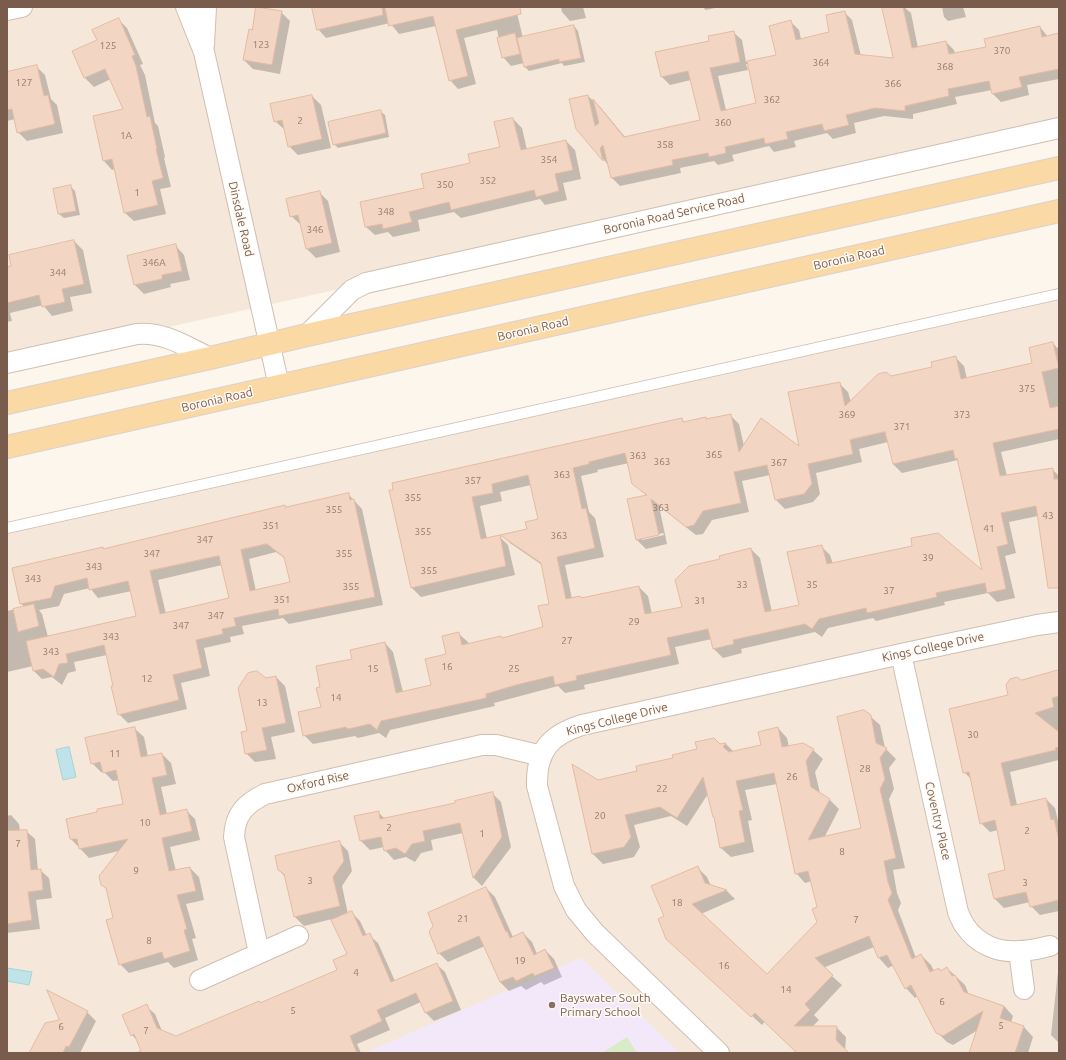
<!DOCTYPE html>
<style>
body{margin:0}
#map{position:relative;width:1066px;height:1060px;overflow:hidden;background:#fdf6ec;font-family:Ubuntu,sans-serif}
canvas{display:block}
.frame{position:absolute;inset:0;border:8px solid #7a5c4d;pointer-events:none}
</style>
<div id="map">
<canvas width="1066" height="1060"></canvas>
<div class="frame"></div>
</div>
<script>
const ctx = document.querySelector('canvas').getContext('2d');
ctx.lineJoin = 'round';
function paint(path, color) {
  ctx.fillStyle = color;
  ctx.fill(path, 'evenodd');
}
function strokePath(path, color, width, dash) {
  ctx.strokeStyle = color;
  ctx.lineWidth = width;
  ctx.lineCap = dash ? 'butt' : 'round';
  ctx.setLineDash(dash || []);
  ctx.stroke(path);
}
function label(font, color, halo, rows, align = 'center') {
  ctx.font = font + ' Ubuntu,sans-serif';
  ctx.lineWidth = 3;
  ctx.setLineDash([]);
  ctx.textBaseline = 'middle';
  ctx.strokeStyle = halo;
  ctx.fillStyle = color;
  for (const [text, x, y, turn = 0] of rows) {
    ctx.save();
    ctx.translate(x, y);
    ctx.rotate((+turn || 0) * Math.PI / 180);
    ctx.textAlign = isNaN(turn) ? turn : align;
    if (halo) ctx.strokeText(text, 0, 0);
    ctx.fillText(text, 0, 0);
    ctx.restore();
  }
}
paint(new Path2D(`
 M 7,7 L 1059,7 L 1059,129 L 7,363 Z
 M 1059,294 L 1059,1053 L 7,1053 L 7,528 Z`), '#f5e8da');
paint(new Path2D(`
 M 581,958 L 680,1053 L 365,1053 Z`), '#f3e8fa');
paint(new Path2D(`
 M 627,1037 L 637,1053 L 602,1053 Z`), '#d8ecc9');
const water = new Path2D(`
 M 69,747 L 76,777 L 63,780 L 56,750 Z
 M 7,968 L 32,972 L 29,985 L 7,981 Z`);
paint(water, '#bfe3e8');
strokePath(water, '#a5d3da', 1);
paint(new Path2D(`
 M 313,7 L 524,7 L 516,9 L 523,38 L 574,26 L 578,31 L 585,62 L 564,66 L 562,63 L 529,71 L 525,67 L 524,63 L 511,66 L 503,57 L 497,30 L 464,38 L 476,84 L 458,89 L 450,80 L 436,26 L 399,34 L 390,23 L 326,38 L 318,29 Z
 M 561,7 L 583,7 L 586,18 L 570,21 L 562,12 Z
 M 702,7 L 719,7 L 706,10 Z
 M 894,7 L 904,7 L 911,13 L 918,48 L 946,42 L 954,50 L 955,54 L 987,48 L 1040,27 L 1048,37 L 1059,35 L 1059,79 L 1027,85 L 1029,95 L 1001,102 L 993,94 L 992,90 L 955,97 L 957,104 L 913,114 L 913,119 L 884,116 L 854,123 L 856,133 L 833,139 L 827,133 L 794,141 L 796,147 L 774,152 L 769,146 L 732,155 L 734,161 L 718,165 L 714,161 L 680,168 L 681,173 L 620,186 L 612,178 L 609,166 L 577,128 L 588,96 L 601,108 L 625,137 L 701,121 L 691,80 L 670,85 L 661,76 L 710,41 L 733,32 L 742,40 L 746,62 L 777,55 L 791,22 L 799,30 L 801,39 L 831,33 L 844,12 L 852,20 L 861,56 L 894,59 ZM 746,64 L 748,64 L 757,103 L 726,110 L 718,76 L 748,70 Z
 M 942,7 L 963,7 L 966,17 L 948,21 L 944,17 Z
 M 281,12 L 290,21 L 280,74 L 253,69 L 244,60 L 253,31 Z
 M 118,19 L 127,28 L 143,64 L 140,65 L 145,75 L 155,123 L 158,126 L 165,157 L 164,158 L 171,187 L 160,189 L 166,214 L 134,221 L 125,213 L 115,169 L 112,170 L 104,161 L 125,109 L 111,79 L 94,87 L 85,78 L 73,52 L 99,41 Z
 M 36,66 L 45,75 L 51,99 L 57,105 L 63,133 L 27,141 L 18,132 L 15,119 L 7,121 L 7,73 Z
 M 312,96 L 321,105 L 331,148 L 298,155 L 289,146 L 285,130 L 275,121 Z
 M 380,111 L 385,115 L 389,137 L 338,148 L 334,144 Z
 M 513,119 L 522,128 L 527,150 L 566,141 L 575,150 L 581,179 L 563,183 L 567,200 L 545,205 L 540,199 L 461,218 L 454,212 L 418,220 L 420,231 L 393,237 L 388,232 L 375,235 L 366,227 L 426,188 L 501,147 Z
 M 71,187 L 75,191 L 80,215 L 64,218 L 59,214 Z
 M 319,192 L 328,201 L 340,252 L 316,258 L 307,249 L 301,225 L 291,216 Z
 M 74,241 L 83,250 L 92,293 L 70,297 L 73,311 L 52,316 L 43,305 L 10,313 L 12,321 L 7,322 L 7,268 Z
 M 175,245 L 184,255 L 190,280 L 170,284 L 171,287 L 144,294 L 135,285 Z
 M 1053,343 L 1057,348 L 1059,347 L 1059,439 L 1001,452 L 1007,476 L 1052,469 L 1059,476 L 1059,586 L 1038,516 L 1009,522 L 1016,553 L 1005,556 L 1015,598 L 997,602 L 988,593 L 944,602 L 945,605 L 876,621 L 873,618 L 828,628 L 822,637 L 815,632 L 741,649 L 742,653 L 723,658 L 714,649 L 712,639 L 675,647 L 679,664 L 584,685 L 585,689 L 565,693 L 558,686 L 494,703 L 495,706 L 390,730 L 386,738 L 379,733 L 358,738 L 355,736 L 313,744 L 304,735 L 322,708 L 321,688 L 353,660 L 385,643 L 393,652 L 403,692 L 432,685 L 459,634 L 468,642 L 469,645 L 501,637 L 503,639 L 544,628 L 550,605 L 542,565 L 510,543 L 502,535 L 528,529 L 539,520 L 531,485 L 500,492 L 502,501 L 480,506 L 487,539 L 499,536 L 508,545 L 515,575 L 421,597 L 412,588 L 391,491 L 681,419 L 685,422 L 706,418 L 708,420 L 730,415 L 739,424 L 744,446 L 800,448 L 839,383 L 848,392 L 851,402 L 891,377 L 933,367 L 955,357 L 964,366 L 967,379 L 1033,364 ZM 888,442 L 893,464 L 902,473 L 958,460 L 984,573 L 833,564 L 830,555 L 821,546 L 800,606 L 772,612 L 760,558 L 751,549 L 721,560 L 683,608 L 652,614 L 648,596 L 639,587 L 582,599 L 572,599 L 565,565 L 604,557 L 595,518 L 589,512 L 581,476 L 598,472 L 597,470 L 629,463 L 633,483 L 647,496 L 637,540 L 646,549 L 667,544 L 659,506 L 696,535 L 703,534 L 712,520 L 749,512 L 742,481 L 770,475 L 776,500 L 785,509 L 813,502 L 820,494 L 816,473 L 862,462 L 859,449 ZM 663,533 L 664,535 L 642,540 L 642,538 Z
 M 348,494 L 362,509 L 383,605 L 289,624 L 283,618 L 242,626 L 244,634 L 230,637 L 231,642 L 204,648 L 210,676 L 181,683 L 187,709 L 128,723 L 119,714 L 114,686 L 107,655 L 74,662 L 76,671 L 68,673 L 62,685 L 52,677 L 42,679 L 33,670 L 33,666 L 7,672 L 7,611 L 25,607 L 21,604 L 102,548 L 104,550 L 285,506 L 286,508 ZM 276,552 L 286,559 L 292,583 L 256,591 L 249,559 ZM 222,565 L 230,599 L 166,614 L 158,580 ZM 90,588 L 98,598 L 132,591 L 138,616 L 48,637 L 42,614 L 39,610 L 59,606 L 64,594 Z
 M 1059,671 L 1059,760 L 1010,772 L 1017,805 L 1046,799 L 1055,808 L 1059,825 L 1059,911 L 1040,915 L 1031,906 L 1030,902 L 1004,908 L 995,899 L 990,874 L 1006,871 L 998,830 L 990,832 L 981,823 L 972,780 L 964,772 L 1009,696 L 1021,681 Z
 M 276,677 L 285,686 L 295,732 L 271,737 L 276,759 L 255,762 L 246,753 L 248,732 L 265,679 Z
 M 870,716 L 880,725 L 885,748 L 896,759 L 889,768 L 894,789 L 889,799 L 905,868 L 893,870 L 897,893 L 901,903 L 898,910 L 916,958 L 921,955 L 931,965 L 934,971 L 939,969 L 941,971 L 947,968 L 965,985 L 969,995 L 1004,1006 L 1013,1016 L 1011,1023 L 1024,1027 L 1033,1037 L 1028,1053 L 970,1053 L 978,1030 L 953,1045 L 947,1042 L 937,1032 L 918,996 L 915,998 L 906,988 L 894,965 L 888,968 L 879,958 L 874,947 L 823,968 L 842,985 L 814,1015 L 819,1020 L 812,1027 L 836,1027 L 846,1037 L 845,1051 L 848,1053 L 798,1053 L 765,1021 L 762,1025 L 677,948 L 665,917 L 697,867 L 707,877 L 711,886 L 726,890 L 735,899 L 701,914 L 767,976 L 818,922 L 818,907 L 812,881 L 805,883 L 796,873 L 777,784 L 745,790 L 752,820 L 748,821 L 754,852 L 731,857 L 721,848 L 715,818 L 714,817 L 708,794 L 687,826 L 671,816 L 634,825 L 640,847 L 634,857 L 603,864 L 593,854 L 574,766 L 598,781 L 639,772 L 674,759 L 726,744 L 734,752 L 762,746 L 778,728 L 787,738 L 789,747 L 813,750 L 823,759 L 815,772 L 820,793 L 829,799 L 839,809 L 824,838 L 863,829 Z
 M 134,728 L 144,737 L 148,757 L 162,754 L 171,763 L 176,784 L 161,787 L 167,814 L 186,810 L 195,819 L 200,840 L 170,847 L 176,871 L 190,868 L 199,877 L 204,900 L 186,904 L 196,938 L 192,939 L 198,960 L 174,968 L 168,962 L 129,973 L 120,964 L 114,919 L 108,891 L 102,884 L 119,851 L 89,858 L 71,839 L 99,812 L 124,804 L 119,780 L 113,781 L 104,772 L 101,772 L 92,763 Z
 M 492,793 L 501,802 L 511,847 L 482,886 L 473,877 L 463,833 L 431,840 L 433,850 L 421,853 L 415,862 L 406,857 L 394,860 L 385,850 L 384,847 L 370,850 L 361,841 L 355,817 L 378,812 L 385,819 L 456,804 Z
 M 11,815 L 19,824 L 20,831 L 26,831 L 35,839 L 38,870 L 40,870 L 49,878 L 52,898 L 36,900 L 40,929 L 7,933 L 7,816 Z
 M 339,842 L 348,851 L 352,871 L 342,886 L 348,914 L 351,912 L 360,921 L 367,936 L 369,935 L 378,943 L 395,981 L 436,964 L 445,972 L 461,1010 L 434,1021 L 426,1013 L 421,1002 L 385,1018 L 390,1030 L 357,1044 L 361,1053 L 143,1053 L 138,1041 L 132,1035 L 146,1006 L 155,1014 L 162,1031 L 176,1037 L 261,1004 L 339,970 L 348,955 L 332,919 L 304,926 L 295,917 L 285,877 L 279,870 Z
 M 486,888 L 495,897 L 513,937 L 523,933 L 532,942 L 537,954 L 545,950 L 554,959 L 562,977 L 544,985 L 541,982 L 526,990 L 521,986 L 509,991 L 500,982 L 485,946 L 448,962 L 439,953 Z
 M 1059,963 L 1059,1043 L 1051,1035 Z
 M 87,1012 L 96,1021 L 80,1053 L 41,1053 Z`), '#0003');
const building = new Path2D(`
 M 256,7 L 282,11 L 272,65 L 243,60 L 249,29 L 252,30 Z
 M 312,7 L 382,7 L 383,15 L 317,30 Z
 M 385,7 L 520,7 L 521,14 L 456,30 L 468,76 L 449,81 L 433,16 L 389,26 Z
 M 882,7 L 903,7 L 912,48 L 946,41 L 949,54 L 986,47 L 984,39 L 1040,26 L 1042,37 L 1059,33 L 1059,69 L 1019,77 L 1022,87 L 992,94 L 989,81 L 948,89 L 949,96 L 905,106 L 905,111 L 875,108 L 846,115 L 849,125 L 824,131 L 822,124 L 786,132 L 788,139 L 765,144 L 764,138 L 725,147 L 726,153 L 709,157 L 708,153 L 672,160 L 673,165 L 611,178 L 603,145 L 600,148 L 603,161 L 576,129 L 569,99 L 588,95 L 595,126 L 599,123 L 593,99 L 624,137 L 700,120 L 688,71 L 661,77 L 655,52 L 709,41 L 708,36 L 734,31 L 740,62 L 710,68 L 721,111 L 756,103 L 747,61 L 776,55 L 769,26 L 791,20 L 796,40 L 829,32 L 826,15 L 845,11 L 855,54 L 893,58 Z
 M 119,18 L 135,55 L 132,56 L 136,66 L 147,117 L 150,116 L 157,149 L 156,149 L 163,178 L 152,181 L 158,205 L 124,213 L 112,159 L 103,161 L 93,116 L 123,109 L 105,69 L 84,78 L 72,51 L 97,40 L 92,30 Z
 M 574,25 L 581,58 L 559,62 L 559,59 L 524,67 L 517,38 Z
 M 515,33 L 520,54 L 502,58 L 497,38 Z
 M 37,65 L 44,96 L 48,95 L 55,124 L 17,133 L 12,109 L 7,110 L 7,72 Z
 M 312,95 L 322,139 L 288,147 L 282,120 L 274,122 L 270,104 Z
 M 381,110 L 386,133 L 333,145 L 328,122 Z
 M 513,118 L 521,150 L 566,140 L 573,170 L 555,174 L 559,191 L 536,197 L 534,190 L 451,210 L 449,202 L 409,212 L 412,222 L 383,229 L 382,224 L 365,227 L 360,202 L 424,188 L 421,174 L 470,163 L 468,154 L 500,147 L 494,122 Z
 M 71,185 L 76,211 L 58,214 L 53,189 Z
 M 320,191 L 332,243 L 306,249 L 298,215 L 290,217 L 286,199 Z
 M 74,240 L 84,284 L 62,289 L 65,302 L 42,307 L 39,295 L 7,303 L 7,267 L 11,266 L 9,255 Z
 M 176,244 L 182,271 L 162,275 L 162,279 L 134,285 L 127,256 Z
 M 1053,342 L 1059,368 L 1042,372 L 1050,408 L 1059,406 L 1059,429 L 993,443 L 1000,476 L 1053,468 L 1054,479 L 1059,479 L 1059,588 L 1048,588 L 1036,506 L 1001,513 L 1008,544 L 997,547 L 1006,589 L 987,593 L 985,583 L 936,593 L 937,597 L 867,613 L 866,608 L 819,619 L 812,629 L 805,624 L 733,640 L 734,644 L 713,649 L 708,629 L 667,638 L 671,655 L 576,676 L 577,680 L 555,685 L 553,676 L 516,685 L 486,694 L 486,698 L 381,721 L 377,730 L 370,724 L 348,729 L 346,727 L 303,736 L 298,712 L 321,707 L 316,688 L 320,687 L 316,666 L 352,659 L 350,650 L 385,642 L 396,693 L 431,685 L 425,659 L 446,654 L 442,636 L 459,632 L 462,645 L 501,636 L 502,638 L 543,627 L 538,606 L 549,604 L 541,563 L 500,535 L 527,529 L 525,522 L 538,519 L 528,475 L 492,484 L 493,493 L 472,497 L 481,539 L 500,535 L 506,566 L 411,588 L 389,490 L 393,490 L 392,483 L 682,418 L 683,422 L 706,417 L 706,419 L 731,414 L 739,452 L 761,418 L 799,446 L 788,392 L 840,382 L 845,406 L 878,374 L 886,372 L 891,376 L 932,367 L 931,362 L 956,356 L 961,379 L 1032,363 L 1029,348 ZM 885,432 L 893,464 L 953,450 L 955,459 L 957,458 L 982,570 L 938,533 L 911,538 L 912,546 L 827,564 L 822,545 L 787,552 L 799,605 L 765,612 L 751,548 L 719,556 L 720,559 L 689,566 L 675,580 L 682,607 L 645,614 L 639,586 L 581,598 L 580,596 L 566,599 L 557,557 L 595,548 L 586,508 L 582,509 L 573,468 L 589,464 L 589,462 L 625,453 L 632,484 L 647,495 L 627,499 L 636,540 L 659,535 L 651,499 L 686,527 L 694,525 L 703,511 L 741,503 L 734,472 L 767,465 L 775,500 L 804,494 L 812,484 L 808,464 L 853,454 L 850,440 Z
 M 349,493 L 350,500 L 354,499 L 375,597 L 279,616 L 278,609 L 234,618 L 236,626 L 222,629 L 223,634 L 196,640 L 202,668 L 173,675 L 179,700 L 118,715 L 111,686 L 113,686 L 104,645 L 66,654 L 68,663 L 59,664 L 54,677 L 43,669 L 33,671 L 26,641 L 136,616 L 128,581 L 89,590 L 87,578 L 55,586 L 51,598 L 20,604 L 12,568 L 103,547 L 103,549 L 285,505 L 285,507 ZM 267,544 L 284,557 L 290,582 L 250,591 L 241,550 ZM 219,556 L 229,598 L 160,614 L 150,571 Z
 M 34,604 L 39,626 L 18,632 L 13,609 Z
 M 1059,670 L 1059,696 L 1052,698 L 1054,707 L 1035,713 L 1059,732 L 1059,747 L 1055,748 L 1056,750 L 1001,763 L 1011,806 L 1046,798 L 1051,820 L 1054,819 L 1059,840 L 1059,900 L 1030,907 L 1026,892 L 994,899 L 988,874 L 1005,870 L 995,820 L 980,824 L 969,772 L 963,773 L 949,709 L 1008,695 L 1006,685 L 1010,679 L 1017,677 L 1021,680 Z
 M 257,671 L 266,678 L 276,676 L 286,723 L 262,728 L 267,750 L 245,754 L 241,732 L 247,731 L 238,688 L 248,673 Z
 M 864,710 L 871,715 L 876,743 L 887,748 L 880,758 L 885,779 L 880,789 L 896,858 L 884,861 L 888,882 L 892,893 L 888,900 L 912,959 L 921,954 L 930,972 L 939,968 L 940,971 L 947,967 L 952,976 L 955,975 L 964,992 L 1004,1006 L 1000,1018 L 1024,1026 L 1015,1053 L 969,1053 L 983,1011 L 943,1036 L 936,1033 L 911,985 L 905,989 L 887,955 L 878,958 L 869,936 L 815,958 L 833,975 L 805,1004 L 810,1010 L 794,1026 L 837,1026 L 836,1040 L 849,1053 L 797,1053 L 755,1013 L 751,1017 L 666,939 L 658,919 L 664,916 L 651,886 L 698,866 L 705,883 L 727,890 L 692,904 L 767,974 L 817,922 L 812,909 L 817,907 L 808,871 L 795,874 L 774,773 L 736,781 L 743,810 L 739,811 L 745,842 L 720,848 L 714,817 L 713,817 L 703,777 L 677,818 L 660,807 L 625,815 L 631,837 L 624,847 L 592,854 L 572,764 L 598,780 L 637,771 L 636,766 L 673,758 L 672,755 L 697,749 L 695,742 L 714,738 L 720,744 L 726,743 L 723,747 L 729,752 L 761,745 L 758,732 L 778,727 L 782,747 L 803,743 L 814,749 L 806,761 L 811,787 L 830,799 L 808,840 L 861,828 L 837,717 Z
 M 135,727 L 141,757 L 162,753 L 167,775 L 152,778 L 160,815 L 187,809 L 192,831 L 162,838 L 169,871 L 190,867 L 196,891 L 177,895 L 187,929 L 184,930 L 190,951 L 164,959 L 162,952 L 119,965 L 106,920 L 113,918 L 106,888 L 101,885 L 99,876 L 128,839 L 79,849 L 77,839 L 70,839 L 66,819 L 97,812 L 97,809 L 123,804 L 116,770 L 103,773 L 100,762 L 91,764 L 85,738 Z
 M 493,792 L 502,837 L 473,878 L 460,823 L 423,831 L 425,841 L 412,844 L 405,854 L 396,848 L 384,851 L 381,837 L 360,841 L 354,816 L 379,811 L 380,819 L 455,803 L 455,801 Z
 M 27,830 L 31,870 L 41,869 L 43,890 L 28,892 L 32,920 L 7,924 L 7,831 Z
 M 340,841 L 344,861 L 333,877 L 340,906 L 294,917 L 284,874 L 278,870 L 275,856 Z
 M 486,887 L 506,932 L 507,931 L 510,938 L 523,932 L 534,955 L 545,949 L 554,968 L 534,976 L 533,973 L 516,981 L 513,977 L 500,982 L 479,936 L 438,954 L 429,932 L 433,926 L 428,913 Z
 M 352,911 L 363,936 L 370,933 L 391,982 L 437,963 L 453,1001 L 425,1013 L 416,993 L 377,1010 L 382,1021 L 350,1036 L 357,1053 L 136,1053 L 141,1051 L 134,1034 L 131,1036 L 122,1015 L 147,1004 L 157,1028 L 176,1036 L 259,1001 L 260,1003 L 337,970 L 333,960 L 347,954 L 331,920 Z
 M 47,990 L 88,1011 L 69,1047 L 66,1046 L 63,1053 L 29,1053 L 45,1023 L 59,1020 Z`);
paint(building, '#f3d5c3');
strokePath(building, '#e6bba3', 1);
const service = new Path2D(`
 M 7,528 L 1059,294`);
const minor = new Path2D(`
 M 186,7 L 204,52 L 279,386
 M 7,10 L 22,7
 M 204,45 L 206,7
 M 307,335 L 352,290 L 366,283 L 1059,128
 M 7,363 L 137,334 C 163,331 187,347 210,358
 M 901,654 L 958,912 C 960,917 962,922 965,926 C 977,944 998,953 1019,951 C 1029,951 1040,948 1050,946
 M 1019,951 L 1024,989
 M 259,953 L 234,837 C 235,814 245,804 265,794 L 482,745 L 496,745 L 542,756
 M 200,980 L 298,936
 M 719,1053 L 595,933 L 576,910 L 564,886 L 537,786 C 536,751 550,735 582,725 L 901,654 L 1037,625 L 1059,622`);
const primary = new Path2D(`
 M 7,403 L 210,358 L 307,335 L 1059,168
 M 7,447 L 1059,211`);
strokePath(service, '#d1beb0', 12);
strokePath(minor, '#d1beb0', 22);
strokePath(primary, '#dad1cd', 24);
strokePath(service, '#fff', 10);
strokePath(minor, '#fff', 20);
strokePath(primary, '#fbd9a5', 22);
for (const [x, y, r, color] of [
 [552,1005,4,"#8d6e63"]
]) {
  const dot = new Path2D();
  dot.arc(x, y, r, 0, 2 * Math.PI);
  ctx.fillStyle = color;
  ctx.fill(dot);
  strokePath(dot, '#fffaf3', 1.5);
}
label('10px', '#987a6a', null, [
 ["123",261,45],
 ["125",108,46],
 ["370",1002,51],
 ["364",821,63],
 ["368",945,67],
 ["127",24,83],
 ["366",893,84],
 ["362",772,100],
 ["2",300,121],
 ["360",723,123],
 ["1A",126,136],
 ["358",665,145],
 ["354",549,160],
 ["352",488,181],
 ["350",445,185],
 ["1",137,193],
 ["348",386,212],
 ["346",315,230],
 ["346A",154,263],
 ["344",58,273],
 ["375",1027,389],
 ["369",847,415],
 ["373",962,415],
 ["371",902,427],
 ["365",714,455],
 ["363",638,456],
 ["363",662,462],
 ["367",779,463],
 ["363",562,475],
 ["357",473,481],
 ["355",413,498],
 ["363",661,508],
 ["355",334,510],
 ["43",1048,516],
 ["351",271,526],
 ["41",989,529],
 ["355",423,532],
 ["363",559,536],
 ["347",205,540],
 ["347",152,554],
 ["355",344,554],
 ["39",928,558],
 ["343",94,567],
 ["355",429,571],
 ["343",33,579],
 ["33",742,585],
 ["35",812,585],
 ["355",351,587],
 ["37",889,591],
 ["351",282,600],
 ["31",700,601],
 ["347",216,616],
 ["29",634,622],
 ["347",181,626],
 ["343",111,637],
 ["27",567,641],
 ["343",51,652],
 ["16",447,667],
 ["15",373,669],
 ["25",514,669],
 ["12",147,679],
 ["14",336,698],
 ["13",262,703],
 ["30",973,735],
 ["11",115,754],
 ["28",865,769],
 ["26",792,777],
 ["22",662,789],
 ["20",600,816],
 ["10",145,823],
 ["2",389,828],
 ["2",1027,831],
 ["1",482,834],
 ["7",18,844],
 ["8",842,852],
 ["9",136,871],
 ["3",310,881],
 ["3",1025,883],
 ["18",677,903],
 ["21",463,919],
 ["7",856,920],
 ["8",149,941],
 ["19",520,961],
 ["16",724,966],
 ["4",356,973],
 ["14",786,990],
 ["6",942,1002],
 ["5",293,1011],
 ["5",1001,1026],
 ["6",61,1027],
 ["7",146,1031]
]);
label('12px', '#7a5c4d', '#fffaf3', [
 ["Boronia Road Service Road",674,214,-13],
 ["Dinsdale Road",241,219,77],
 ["Boronia Road",849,258,-13],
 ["Boronia Road",533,329,-13],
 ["Boronia Road",217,400,-13],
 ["Kings College Drive",933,647,-12],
 ["Kings College Drive",617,719,-14],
 ["Oxford Rise",318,782,-13],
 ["Coventry Place",938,821,77]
]);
label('12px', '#785e54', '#fffaf3', [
 ["Bayswater South",560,998],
 ["Primary School",560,1012]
], 'left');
</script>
